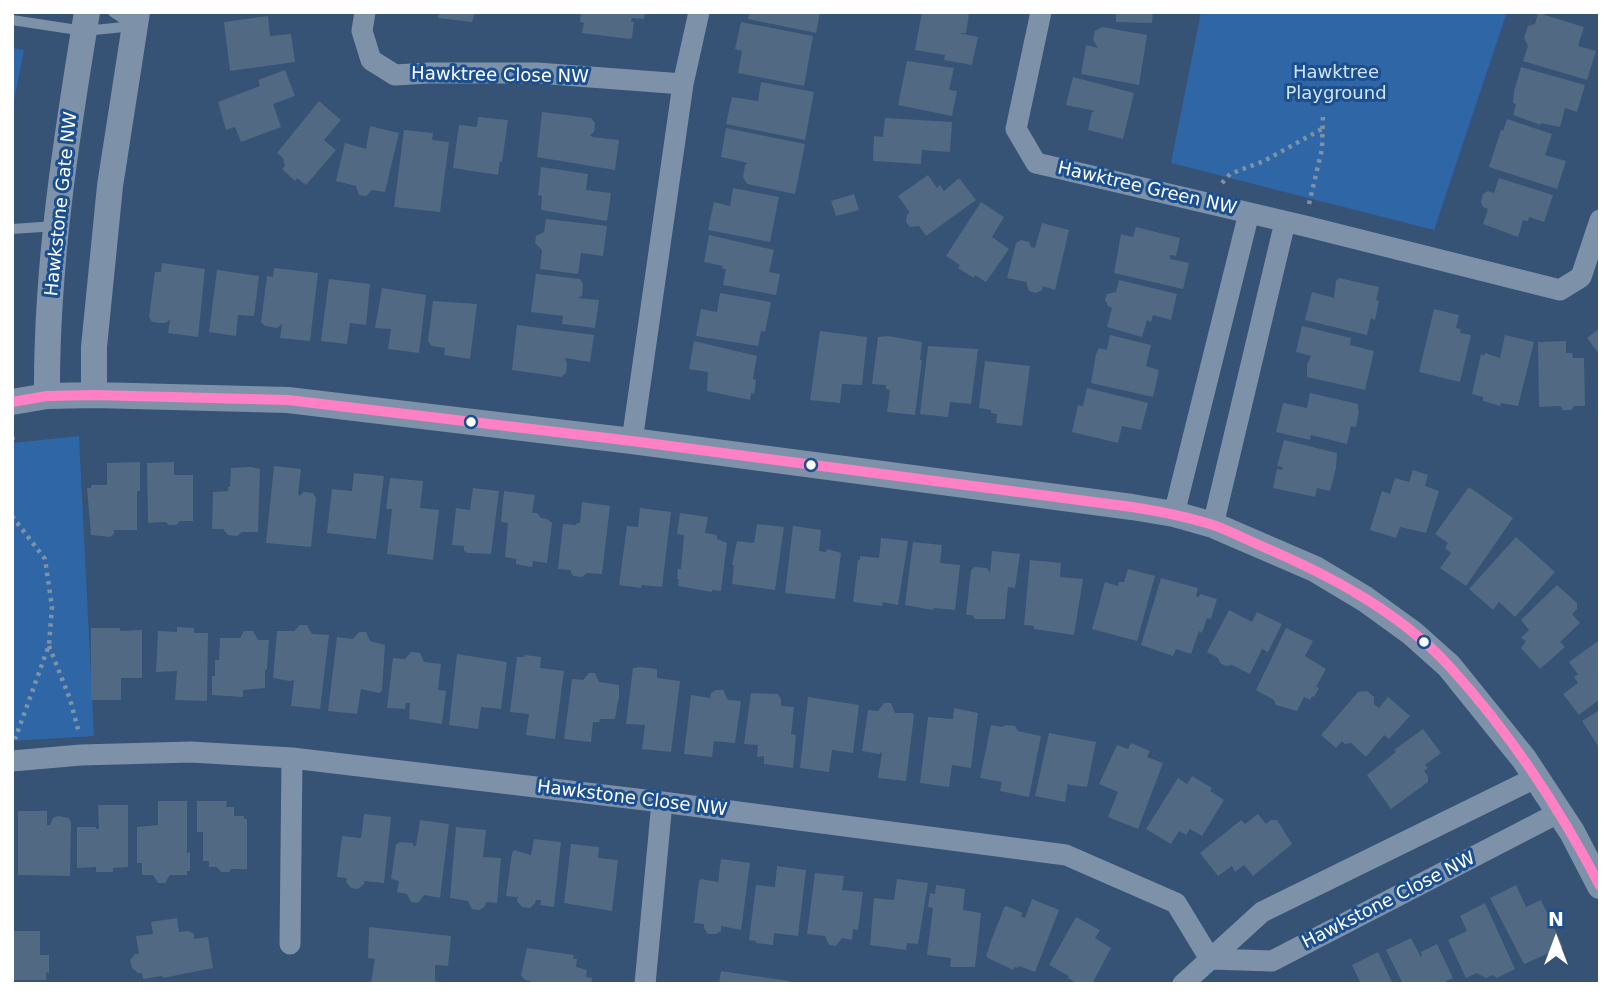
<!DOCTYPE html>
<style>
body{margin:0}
#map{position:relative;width:1612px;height:996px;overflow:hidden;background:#365274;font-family:"DejaVu Sans",sans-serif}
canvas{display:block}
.frame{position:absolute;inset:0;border:14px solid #fff;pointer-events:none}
.north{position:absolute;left:1521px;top:905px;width:70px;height:70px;-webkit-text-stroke:5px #1b4f8f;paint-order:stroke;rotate:0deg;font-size:19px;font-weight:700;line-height:28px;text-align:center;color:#fff}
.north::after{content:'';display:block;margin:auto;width:24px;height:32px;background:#fff;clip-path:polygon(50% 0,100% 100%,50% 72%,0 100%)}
</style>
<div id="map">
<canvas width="1612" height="996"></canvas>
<div class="frame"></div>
<div class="north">N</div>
</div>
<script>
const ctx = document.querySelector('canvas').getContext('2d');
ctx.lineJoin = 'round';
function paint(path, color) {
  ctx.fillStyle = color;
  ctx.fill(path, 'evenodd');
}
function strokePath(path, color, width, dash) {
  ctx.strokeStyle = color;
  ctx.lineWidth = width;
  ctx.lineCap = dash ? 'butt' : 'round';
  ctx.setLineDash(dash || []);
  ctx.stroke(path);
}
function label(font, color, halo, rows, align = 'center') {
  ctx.font = font + ' "DejaVu Sans",sans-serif';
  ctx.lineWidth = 6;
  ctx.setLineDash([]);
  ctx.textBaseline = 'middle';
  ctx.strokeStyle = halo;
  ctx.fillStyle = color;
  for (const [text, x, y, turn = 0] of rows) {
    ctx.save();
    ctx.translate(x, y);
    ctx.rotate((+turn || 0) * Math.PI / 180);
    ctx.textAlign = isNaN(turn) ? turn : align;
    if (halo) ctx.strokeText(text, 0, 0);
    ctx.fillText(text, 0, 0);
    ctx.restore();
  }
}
paint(new Path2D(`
 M 1201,12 L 1507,12 L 1434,230 L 1171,163 Z
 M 12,48 L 24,50 L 12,111 Z
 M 79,436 L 94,736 L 12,741 L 12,443 Z`), '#2f66a5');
paint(new Path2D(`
 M 439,12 L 475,12 L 472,22 L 438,18 Z
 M 581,12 L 645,12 L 644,19 L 632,18 L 631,22 L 634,22 L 632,38 L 630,39 L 582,33 L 584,23 L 580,22 Z
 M 750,12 L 820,12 L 816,33 L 748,19 Z
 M 922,12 L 969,14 L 966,33 L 959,33 L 978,37 L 972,65 L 944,60 L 945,55 L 915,50 Z
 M 1116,12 L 1153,12 L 1152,23 L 1116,22 Z
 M 1538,13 L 1584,27 L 1578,46 L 1596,51 L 1587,80 L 1523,61 L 1528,46 L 1524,38 L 1528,26 L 1535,24 Z
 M 268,16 L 270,36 L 291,34 L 295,62 L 230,71 L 224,22 Z
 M 741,22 L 813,36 L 804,86 L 738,73 L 742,51 L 735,49 Z
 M 1102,27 L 1147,35 L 1139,85 L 1081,74 L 1086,45 L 1098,48 L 1093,40 L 1095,31 Z
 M 907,61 L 954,68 L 949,90 L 957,91 L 952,116 L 898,105 Z
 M 1521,67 L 1585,85 L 1577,112 L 1565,108 L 1560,127 L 1541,123 L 1541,125 L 1513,115 L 1516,104 L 1513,103 L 1514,92 Z
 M 285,70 L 295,96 L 273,104 L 281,127 L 241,142 L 235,127 L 226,130 L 218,102 L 260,86 L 258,80 Z
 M 1073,77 L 1134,93 L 1123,139 L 1088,130 L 1092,112 L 1095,111 L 1066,105 Z
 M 761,82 L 814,92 L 805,140 L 726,124 L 732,97 L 758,101 Z
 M 319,101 L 341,120 L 324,140 L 336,150 L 306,185 L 297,178 L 295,181 L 282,169 L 285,166 L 283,158 L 277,153 Z
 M 542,112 L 591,118 L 595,123 L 594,132 L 590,135 L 592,137 L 619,140 L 615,170 L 537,157 Z
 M 478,117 L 508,120 L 502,162 L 500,161 L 498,175 L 453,168 L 459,125 L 477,127 Z
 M 885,118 L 952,122 L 950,152 L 922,150 L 921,164 L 873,161 L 874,136 L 883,137 Z
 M 1507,119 L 1552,134 L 1545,155 L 1566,161 L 1557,189 L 1489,167 L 1501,130 L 1503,131 Z
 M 370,126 L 399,133 L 385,192 L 372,190 L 366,196 L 359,195 L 356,186 L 336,181 L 345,143 L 366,149 Z
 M 726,128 L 805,144 L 795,194 L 747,184 L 743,177 L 745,165 L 748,163 L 721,157 Z
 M 404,130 L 433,133 L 432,140 L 449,142 L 440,212 L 394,207 Z
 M 541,167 L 588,174 L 586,190 L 611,193 L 607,221 L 541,210 L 542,196 L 538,195 Z
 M 928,175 L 937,188 L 940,185 L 944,191 L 959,178 L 976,200 L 926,236 L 919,226 L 910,227 L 906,222 L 907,214 L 910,213 L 898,196 Z
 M 1499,178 L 1553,195 L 1544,222 L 1529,217 L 1528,221 L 1523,220 L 1518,237 L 1483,224 L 1488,209 L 1483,207 L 1481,202 L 1483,194 L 1488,191 L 1494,193 Z
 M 733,188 L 779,197 L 770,242 L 708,230 L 714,202 L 730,206 Z
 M 854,194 L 859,210 L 836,216 L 831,201 Z
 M 981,202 L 1004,217 L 992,237 L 1009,249 L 986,282 L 975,275 L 974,278 L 958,268 L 960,265 L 946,256 Z
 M 546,219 L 607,226 L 603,256 L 581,253 L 578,274 L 540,269 L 542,250 L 535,243 L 536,236 L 544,232 Z
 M 1042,223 L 1069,230 L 1055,290 L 1043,286 L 1042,290 L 1036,293 L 1029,291 L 1026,282 L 1007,278 L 1016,243 L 1021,240 L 1029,242 L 1031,247 L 1035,248 Z
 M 1136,227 L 1180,238 L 1176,256 L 1170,255 L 1170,259 L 1189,263 L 1183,289 L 1114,273 L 1121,234 L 1133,237 Z
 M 709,235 L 774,250 L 769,272 L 780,274 L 776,295 L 723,285 L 726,269 L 722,269 L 723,266 L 704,262 Z
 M 162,263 L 205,269 L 198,337 L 168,333 L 170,320 L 165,323 L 161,323 L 152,322 L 149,317 L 155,272 L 161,272 Z
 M 274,268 L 318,273 L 310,341 L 280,338 L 282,324 L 277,328 L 265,326 L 261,322 L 267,276 L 273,277 Z
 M 217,270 L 259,276 L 254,316 L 238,315 L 236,336 L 209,332 Z
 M 536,274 L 580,279 L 583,284 L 582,296 L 578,298 L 599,300 L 595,328 L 562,324 L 563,316 L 531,312 Z
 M 1339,278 L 1379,287 L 1376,300 L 1379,301 L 1375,320 L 1371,318 L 1367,335 L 1305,320 L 1312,292 L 1334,298 L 1336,281 Z
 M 329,279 L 370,284 L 366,325 L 350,323 L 347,344 L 321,341 Z
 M 1119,280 L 1177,294 L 1171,320 L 1153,315 L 1151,322 L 1147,320 L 1142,337 L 1107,327 L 1112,308 L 1108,306 L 1105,300 L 1107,294 L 1116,292 Z
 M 382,288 L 426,295 L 419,353 L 388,349 L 391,329 L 375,328 Z
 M 720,293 L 771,302 L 765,332 L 761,331 L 758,346 L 696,336 L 701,309 L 717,312 Z
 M 433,301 L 477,304 L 470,359 L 444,355 L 445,348 L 432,346 L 428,341 Z
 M 1434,309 L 1459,315 L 1456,328 L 1461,329 L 1460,333 L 1471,335 L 1460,382 L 1419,372 Z
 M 517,325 L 594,335 L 590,362 L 565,358 L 567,364 L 566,373 L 561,377 L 512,370 Z
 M 1302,326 L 1351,338 L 1350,345 L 1374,351 L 1365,390 L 1307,377 L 1307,365 L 1311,356 L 1296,352 Z
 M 1600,328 L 1600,355 L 1587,338 Z
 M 820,331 L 867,337 L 862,385 L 842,384 L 840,403 L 810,400 Z
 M 1110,335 L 1151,345 L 1146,366 L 1159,370 L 1153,397 L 1091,383 L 1096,354 L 1099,348 L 1107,350 Z
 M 1505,335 L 1534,342 L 1518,406 L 1501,403 L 1500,406 L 1483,401 L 1483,397 L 1472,394 L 1481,354 L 1484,356 L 1485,353 L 1500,358 Z
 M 888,336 L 922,342 L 920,360 L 922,360 L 915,415 L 887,412 L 890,390 L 886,389 L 886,385 L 872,384 L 878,337 Z
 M 694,341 L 757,356 L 753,379 L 756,380 L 754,394 L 751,393 L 750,400 L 707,391 L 708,372 L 689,369 Z
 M 1566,341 L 1566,353 L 1572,353 L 1573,358 L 1584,358 L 1585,406 L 1574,406 L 1571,410 L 1563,410 L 1560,406 L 1539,407 L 1538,342 Z
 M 928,346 L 978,349 L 971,404 L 950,402 L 948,417 L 920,414 Z
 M 985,361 L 1030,366 L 1022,426 L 996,423 L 997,414 L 991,413 L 991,410 L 979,408 Z
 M 1087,388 L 1148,403 L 1141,430 L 1122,426 L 1118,443 L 1072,432 L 1078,405 L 1083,406 Z
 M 1310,393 L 1358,404 L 1358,410 L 1359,410 L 1356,427 L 1351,426 L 1347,444 L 1311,435 L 1310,440 L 1276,432 L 1283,403 L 1307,408 Z
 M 1284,440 L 1337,453 L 1336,468 L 1330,491 L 1317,488 L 1315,497 L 1273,488 L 1277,469 L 1282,470 L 1283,467 L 1277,466 Z
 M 140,462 L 140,491 L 137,491 L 137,530 L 114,530 L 114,534 L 110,537 L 91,535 L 87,488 L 91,488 L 91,485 L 107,485 L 107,463 Z
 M 174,462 L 174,475 L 193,475 L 193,521 L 180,521 L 176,525 L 169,525 L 166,522 L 148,523 L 147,463 Z
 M 274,466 L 301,469 L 298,494 L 300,496 L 304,492 L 313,493 L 316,498 L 311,547 L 266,543 Z
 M 251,467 L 260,469 L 258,532 L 242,532 L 237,536 L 228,535 L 223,529 L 212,529 L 213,492 L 228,491 L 228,487 L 230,487 L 231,468 Z
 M 1413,470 L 1428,475 L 1425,486 L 1439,491 L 1426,533 L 1400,527 L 1396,538 L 1370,530 L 1382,491 L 1390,494 L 1395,478 L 1409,482 Z
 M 354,473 L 384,476 L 376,539 L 327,533 L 332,489 L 352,491 Z
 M 390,478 L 423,481 L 420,508 L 439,510 L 433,560 L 387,554 L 392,509 L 386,509 Z
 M 1469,487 L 1513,518 L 1466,586 L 1440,568 L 1451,553 L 1445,548 L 1448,543 L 1435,534 Z
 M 473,488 L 499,491 L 491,554 L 468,553 L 464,551 L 464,546 L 452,545 L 456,508 L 470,510 Z
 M 504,491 L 535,495 L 532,513 L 537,513 L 541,518 L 547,519 L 552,523 L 547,563 L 533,561 L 532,567 L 516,564 L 516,559 L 505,557 L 508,523 L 501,522 Z
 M 582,502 L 610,506 L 602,574 L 587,573 L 582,577 L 573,576 L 570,570 L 558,569 L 563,524 L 576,525 L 577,523 L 580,523 Z
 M 640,508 L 671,512 L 662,587 L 642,585 L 641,588 L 619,585 L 627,526 L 638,527 Z
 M 680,513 L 708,517 L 705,533 L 717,535 L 717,539 L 727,543 L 721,591 L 712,590 L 712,592 L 678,586 L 679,579 L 677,579 L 678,569 L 681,569 L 684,535 L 677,534 Z
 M 757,524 L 784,527 L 775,590 L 732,584 L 734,565 L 732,565 L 737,541 L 754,543 Z
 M 793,526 L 821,530 L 819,551 L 826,552 L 827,549 L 841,553 L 835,599 L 785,593 Z
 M 1516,537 L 1555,572 L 1515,617 L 1499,602 L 1493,610 L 1469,589 Z
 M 881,538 L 908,541 L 898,605 L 883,602 L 882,606 L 853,602 L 858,560 L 860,560 L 860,556 L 879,558 Z
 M 913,542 L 942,545 L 940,563 L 960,565 L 955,610 L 934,608 L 933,610 L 905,605 Z
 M 992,551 L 1020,554 L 1015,588 L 1008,587 L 1005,619 L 975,619 L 972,615 L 966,615 L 971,570 L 975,567 L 987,568 L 990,573 Z
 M 1030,560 L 1061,563 L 1060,577 L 1083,579 L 1074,635 L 1034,629 L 1034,626 L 1024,625 Z
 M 1128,569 L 1155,576 L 1137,641 L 1092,629 L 1105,582 L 1118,586 L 1119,582 L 1124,582 Z
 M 1161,578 L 1198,588 L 1196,596 L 1199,597 L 1200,594 L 1217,599 L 1211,619 L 1207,618 L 1202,633 L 1199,631 L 1191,654 L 1176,649 L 1173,656 L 1141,645 Z
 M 1557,585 L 1577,603 L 1577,609 L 1572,614 L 1580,623 L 1560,642 L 1565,647 L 1540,669 L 1521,648 L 1526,641 L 1521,638 L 1529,630 L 1521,620 Z
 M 1229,610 L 1252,622 L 1257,612 L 1282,624 L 1268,652 L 1262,649 L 1250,674 L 1232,665 L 1226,666 L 1220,663 L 1218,658 L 1207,652 Z
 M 300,625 L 307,625 L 312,634 L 329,635 L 320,709 L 291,706 L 294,680 L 290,681 L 273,678 L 277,631 L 294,631 Z
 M 177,627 L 194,628 L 194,633 L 208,633 L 207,701 L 175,700 L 177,671 L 156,672 L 158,631 L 177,632 Z
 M 91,628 L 120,628 L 120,631 L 142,630 L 142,678 L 121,678 L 121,700 L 91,700 Z
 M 1286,628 L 1313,641 L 1305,656 L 1326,669 L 1316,687 L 1319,688 L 1314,697 L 1312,696 L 1310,700 L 1304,697 L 1297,711 L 1276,705 L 1274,700 L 1256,690 Z
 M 244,631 L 253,631 L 258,640 L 269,640 L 267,669 L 265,670 L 265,688 L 243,690 L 243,697 L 212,695 L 212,676 L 215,676 L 215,660 L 219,660 L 220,638 L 240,638 Z
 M 359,632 L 366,632 L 370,641 L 385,645 L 382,691 L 379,693 L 361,689 L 357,714 L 328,711 L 337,637 L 353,639 Z
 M 1598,641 L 1600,643 L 1600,699 L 1579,715 L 1563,694 L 1578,683 L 1574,677 L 1578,674 L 1569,662 Z
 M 411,652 L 420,653 L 424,662 L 441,664 L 438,690 L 446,691 L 442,724 L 409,719 L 410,703 L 406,703 L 405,709 L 387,708 L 393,658 L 405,659 Z
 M 457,654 L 507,662 L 501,709 L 481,707 L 478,729 L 449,725 Z
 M 525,655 L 541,657 L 540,668 L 564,671 L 555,739 L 526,735 L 529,714 L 510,712 L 517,657 L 524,657 Z
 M 640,667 L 657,669 L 657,678 L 680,681 L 671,752 L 642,749 L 645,725 L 626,724 L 633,668 Z
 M 589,673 L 595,673 L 599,682 L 619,685 L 619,700 L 618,700 L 615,719 L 600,719 L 599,722 L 593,722 L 591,742 L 564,739 L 572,679 L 583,680 Z
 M 716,690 L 723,690 L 728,700 L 741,701 L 735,743 L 714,741 L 712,757 L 684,754 L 691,695 L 710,698 L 711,693 Z
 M 1367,691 L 1374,697 L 1374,704 L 1379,708 L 1388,697 L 1410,716 L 1389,739 L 1384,735 L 1366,757 L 1351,743 L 1345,744 L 1342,741 L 1336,748 L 1321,735 L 1358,692 Z
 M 751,693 L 778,694 L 781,699 L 781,706 L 794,707 L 791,734 L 796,735 L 793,768 L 764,764 L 764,756 L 757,757 L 758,745 L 744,744 Z
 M 808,697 L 859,705 L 853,753 L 832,750 L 829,772 L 800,768 Z
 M 884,703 L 891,703 L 895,713 L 912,713 L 914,715 L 906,781 L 878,778 L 882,752 L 879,754 L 862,751 L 868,710 L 878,711 Z
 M 954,708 L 978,713 L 971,768 L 952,765 L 949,787 L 920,783 L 928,717 L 953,719 Z
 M 1598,711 L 1600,711 L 1600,745 L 1598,746 L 1582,721 Z
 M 991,725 L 1002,727 L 1006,725 L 1015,726 L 1018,731 L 1041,736 L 1029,797 L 1000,791 L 1002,782 L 980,778 Z
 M 1423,729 L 1441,753 L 1425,765 L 1428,768 L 1424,771 L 1428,776 L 1428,782 L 1391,809 L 1367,775 L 1396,752 L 1394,750 Z
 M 1049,733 L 1096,742 L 1087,787 L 1070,785 L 1068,783 L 1065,802 L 1035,796 Z
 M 1131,743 L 1150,751 L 1147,757 L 1163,763 L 1138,829 L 1108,817 L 1118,792 L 1099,784 L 1117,745 L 1128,749 Z
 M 1192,776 L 1212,788 L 1210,791 L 1224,800 L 1202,836 L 1190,829 L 1186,835 L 1179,831 L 1171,844 L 1146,829 L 1178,778 L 1187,784 Z
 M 158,801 L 187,801 L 187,853 L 190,852 L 190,871 L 187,871 L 187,875 L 170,875 L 165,883 L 158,883 L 153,875 L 142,875 L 142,863 L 137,863 L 137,827 L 158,825 Z
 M 197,801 L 227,801 L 226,807 L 234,807 L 234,816 L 244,816 L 244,819 L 247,819 L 247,869 L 231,869 L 229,872 L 221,872 L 217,867 L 209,867 L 209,861 L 203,861 L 203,832 L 197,832 Z
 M 98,805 L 128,805 L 128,867 L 113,868 L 113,872 L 96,872 L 96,867 L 77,868 L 77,827 L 96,827 L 96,829 L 99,829 Z
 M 18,811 L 47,811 L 47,825 L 50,825 L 53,818 L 58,816 L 69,818 L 71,822 L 70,876 L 18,875 Z
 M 364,814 L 391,817 L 384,883 L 364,881 L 364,884 L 358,889 L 351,888 L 346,882 L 347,878 L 337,877 L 342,836 L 361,838 Z
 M 1258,814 L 1266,824 L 1271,820 L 1277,820 L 1292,844 L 1253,876 L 1244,865 L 1235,872 L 1232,866 L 1218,876 L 1200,853 L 1241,820 L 1245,824 Z
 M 420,820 L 449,824 L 440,898 L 424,895 L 418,903 L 411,902 L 407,894 L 397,892 L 399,881 L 391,879 L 396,844 L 398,844 L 399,842 L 413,843 L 413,846 L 416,846 Z
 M 456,827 L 486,830 L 483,857 L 501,858 L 497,903 L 486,902 L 485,906 L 480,910 L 472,909 L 468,901 L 450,898 Z
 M 534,839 L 561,842 L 554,907 L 540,905 L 541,900 L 536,900 L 535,903 L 530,908 L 522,907 L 517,901 L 518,897 L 506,896 L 512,853 L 514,850 L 531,855 Z
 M 571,844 L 599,847 L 598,858 L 618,860 L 612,911 L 564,903 Z
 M 721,859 L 750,863 L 741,930 L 721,926 L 721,931 L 716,934 L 708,934 L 704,928 L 704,924 L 694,923 L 699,881 L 701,879 L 718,882 Z
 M 777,866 L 806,870 L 798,936 L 774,933 L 773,945 L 756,943 L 756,941 L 749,940 L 756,885 L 775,887 Z
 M 815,873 L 844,876 L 842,890 L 863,892 L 858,930 L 853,929 L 852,940 L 842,938 L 836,946 L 829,945 L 825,936 L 807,934 Z
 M 897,879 L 928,883 L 918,944 L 907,943 L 906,950 L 870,945 L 874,898 L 894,900 Z
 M 936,885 L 965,889 L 963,910 L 981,913 L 975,967 L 950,967 L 951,958 L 927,955 L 933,908 L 928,907 L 930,893 L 935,894 Z
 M 1516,885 L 1526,907 L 1541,900 L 1563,947 L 1524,964 L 1490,898 Z
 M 1032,899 L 1059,910 L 1035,972 L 1019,966 L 1018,968 L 1014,967 L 1013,970 L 988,958 L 986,956 L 991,941 L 1004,908 L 1006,906 L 1023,913 L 1021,916 L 1025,918 Z
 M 1485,903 L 1515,969 L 1497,978 L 1493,975 L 1486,978 L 1477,973 L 1466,978 L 1448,940 L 1467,931 L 1460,916 Z
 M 1076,917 L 1100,930 L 1095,938 L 1111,948 L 1092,984 L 1078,984 L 1068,978 L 1069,976 L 1049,965 Z
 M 177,918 L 179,932 L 188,931 L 194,934 L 194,939 L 208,937 L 213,968 L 163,978 L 162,976 L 143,979 L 142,973 L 138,973 L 132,968 L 130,960 L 135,954 L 139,954 L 136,936 L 153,934 L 151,922 Z
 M 369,927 L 451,936 L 448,966 L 435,965 L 435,980 L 438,984 L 371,983 L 375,959 L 368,958 Z
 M 12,931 L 40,931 L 40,955 L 49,955 L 49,973 L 46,972 L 46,980 L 12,980 Z
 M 1411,938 L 1421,957 L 1422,956 L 1421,952 L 1437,944 L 1453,978 L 1446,981 L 1447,984 L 1403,984 L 1386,950 Z
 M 527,948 L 574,955 L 573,959 L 577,959 L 576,967 L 587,970 L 586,977 L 592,978 L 591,984 L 531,984 L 531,981 L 525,980 L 521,975 Z
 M 1378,952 L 1393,984 L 1361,984 L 1352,965 Z
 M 721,971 L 789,981 L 789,984 L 719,984 Z`), '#526984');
strokePath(new Path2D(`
 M 1222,183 L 1230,174 L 1264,161 L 1322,129
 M 1309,204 L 1322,149 L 1323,113
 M 12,440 L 14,434
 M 12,516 L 45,559 L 52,607 L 49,645 L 15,739
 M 49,646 L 70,699 L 79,733`), '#7d92a8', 4.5, [3.5, 5]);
strokePath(new Path2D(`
 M 113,12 L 134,26
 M 12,20 L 84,31 L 134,26
 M 12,229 L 56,226`), '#7d92a8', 10);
strokePath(new Path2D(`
 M 365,12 L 362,31 L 371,60 L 395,75 L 429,73 L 537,73 L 683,84
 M 1041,12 L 1016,129 L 1036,163 L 1305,226 L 1560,290 L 1581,277 L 1600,220
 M 632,441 L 683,84 L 699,12
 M 1174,514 L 1249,213
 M 1213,525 L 1285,222
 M 12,761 L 81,755 L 191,752 L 292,758 L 662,802 L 1066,855 L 1176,903 L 1210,959
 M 290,944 L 292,758
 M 1210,959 L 1272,961 L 1560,812
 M 645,984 L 662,802
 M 1183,984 L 1262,912 L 1537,777`), '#7d92a8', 21);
strokePath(new Path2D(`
 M 94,395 L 94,347 L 110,186 L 137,12
 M 47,396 C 46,268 66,139 87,12
 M 12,402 L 47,396 L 94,395 L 288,400 L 632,441 L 1132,507 L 1174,514 L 1213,525 L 1315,569 L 1365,599 L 1412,633 L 1449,666 L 1524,759 L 1572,832 L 1600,886`), '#7d92a8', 26);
strokePath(new Path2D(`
 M 12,402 L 47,396 L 94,395 L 288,400 L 632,441 L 1132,507 C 1158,511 1184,516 1210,524 C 1226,529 1243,538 1259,545 C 1327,574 1399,611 1450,667 C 1510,733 1559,807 1600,886`), '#ff80c5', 10);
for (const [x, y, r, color] of [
 [471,422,6,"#fff"],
 [811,465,6,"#fff"],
 [1424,642,6,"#fff"]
]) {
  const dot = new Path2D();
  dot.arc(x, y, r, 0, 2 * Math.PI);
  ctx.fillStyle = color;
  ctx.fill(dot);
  strokePath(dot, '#1b4f8f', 2.5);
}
label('18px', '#cfe3fa', '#1b4f8f', [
 ["Hawktree",1336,73],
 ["Playground",1336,94]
]);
label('18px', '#fff', '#1b4f8f', [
 ["Hawktree Close NW",500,76,1],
 ["Hawktree Green NW",1147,189,13],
 ["Hawkstone Gate NW",62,204,-84],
 ["Hawkstone Close NW",632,799,7],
 ["Hawkstone Close NW",1389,901,-27]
]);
</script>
